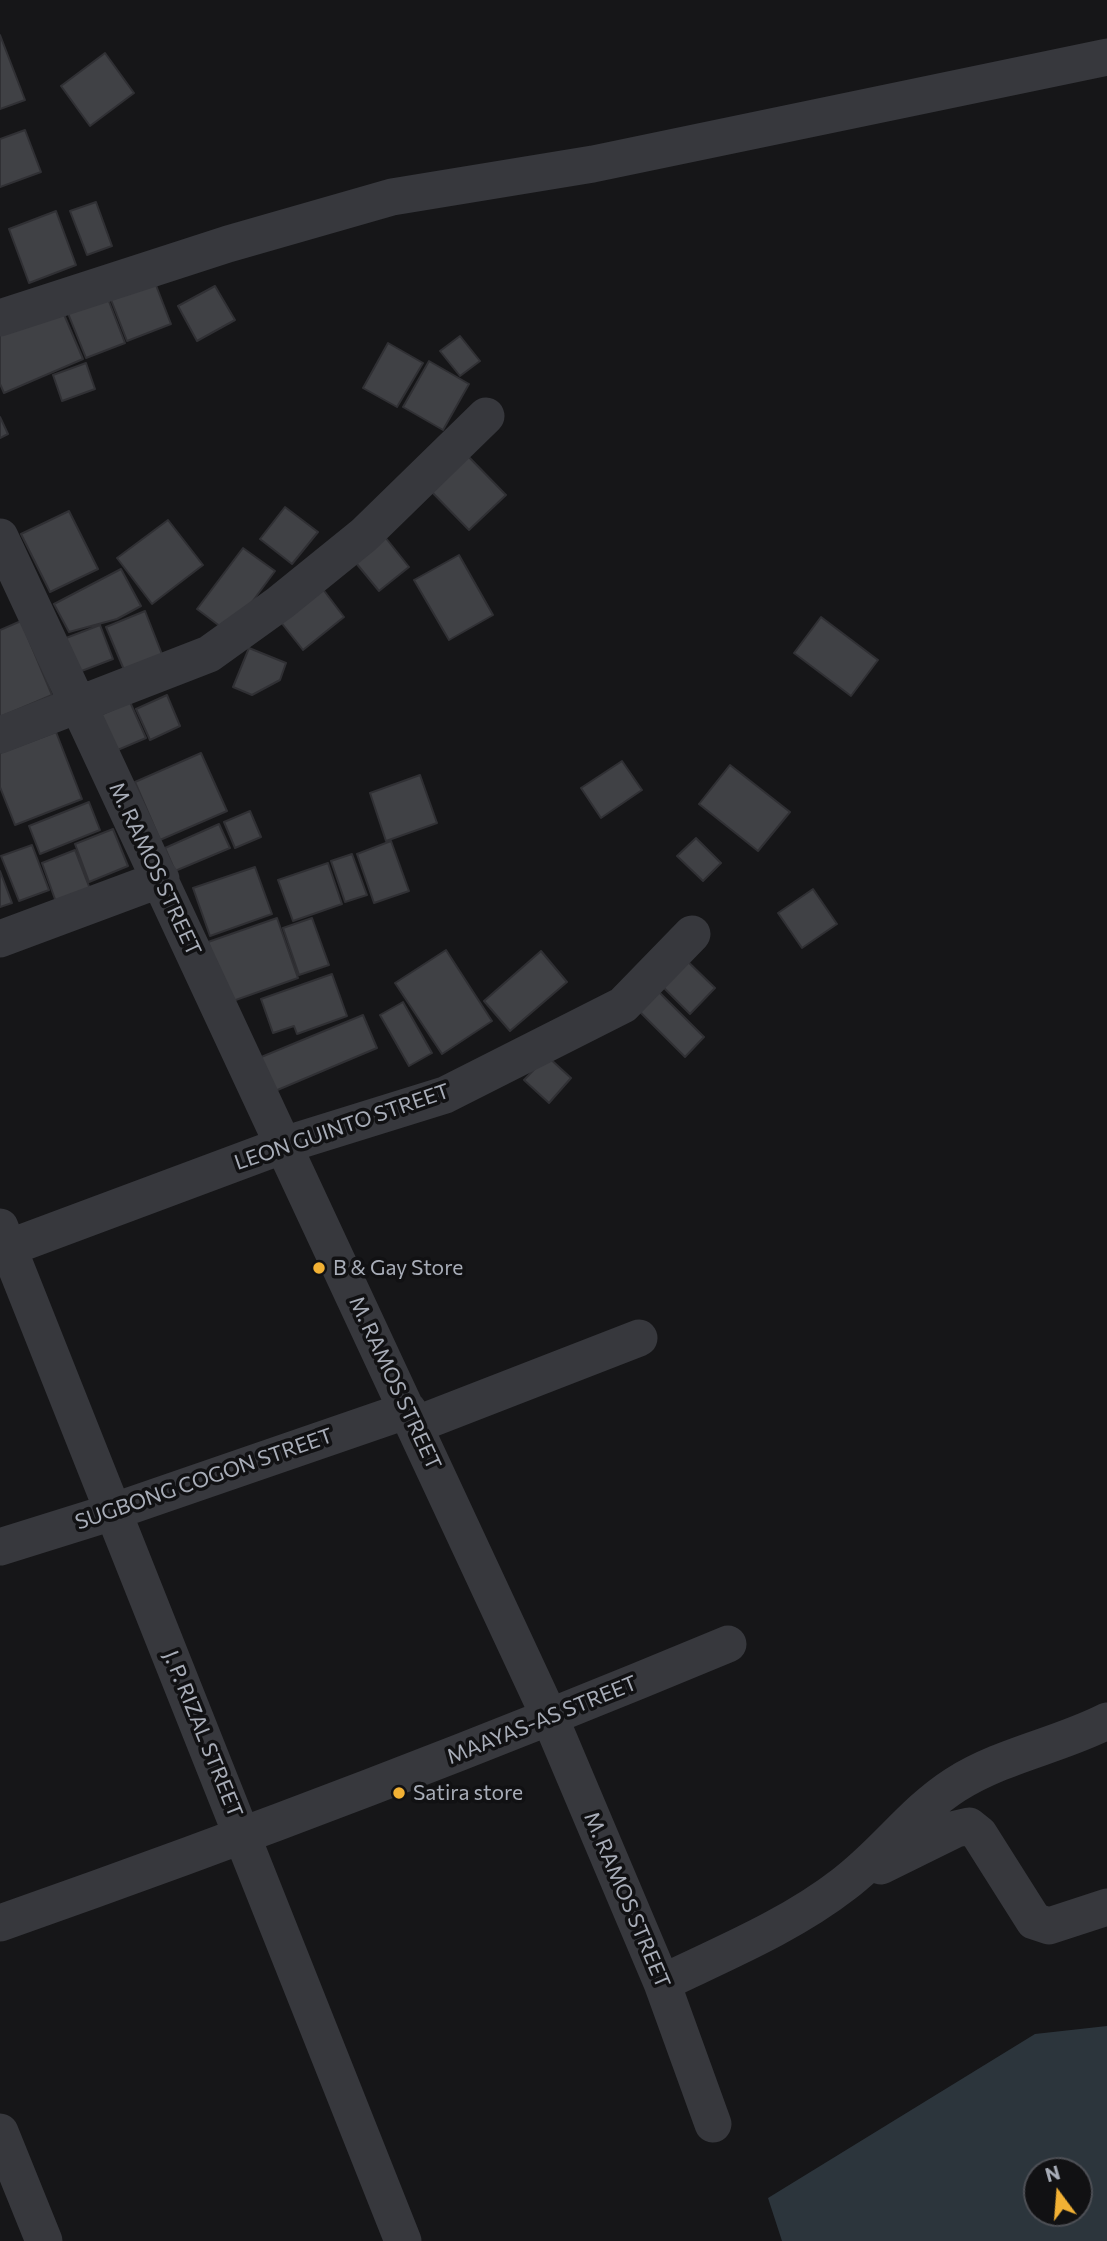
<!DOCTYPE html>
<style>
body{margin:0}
#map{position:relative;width:1107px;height:2241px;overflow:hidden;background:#161618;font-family:Commissioner,sans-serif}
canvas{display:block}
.north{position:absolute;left:1023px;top:2157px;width:70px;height:70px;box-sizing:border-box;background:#111113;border:2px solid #4d4f55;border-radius:50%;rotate:344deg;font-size:19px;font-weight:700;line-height:28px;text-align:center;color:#a8adb8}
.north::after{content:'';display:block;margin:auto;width:24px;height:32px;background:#f2b134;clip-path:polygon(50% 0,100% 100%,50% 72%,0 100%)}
</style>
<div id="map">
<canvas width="1107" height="2241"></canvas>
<div class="north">N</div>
</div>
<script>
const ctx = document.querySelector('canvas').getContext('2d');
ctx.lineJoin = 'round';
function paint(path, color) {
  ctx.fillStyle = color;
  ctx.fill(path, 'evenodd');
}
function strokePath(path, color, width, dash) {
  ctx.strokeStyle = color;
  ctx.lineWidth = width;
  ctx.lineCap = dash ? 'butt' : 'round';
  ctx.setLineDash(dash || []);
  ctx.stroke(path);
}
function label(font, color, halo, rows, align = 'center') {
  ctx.font = font + ' Commissioner,sans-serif';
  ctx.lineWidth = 7;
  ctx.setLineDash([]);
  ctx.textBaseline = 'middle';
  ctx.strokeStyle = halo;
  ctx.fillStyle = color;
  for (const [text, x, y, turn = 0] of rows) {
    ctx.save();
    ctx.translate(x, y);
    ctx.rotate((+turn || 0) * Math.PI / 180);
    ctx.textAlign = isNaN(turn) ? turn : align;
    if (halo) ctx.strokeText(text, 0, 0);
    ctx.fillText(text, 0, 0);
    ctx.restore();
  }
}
paint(new Path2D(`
 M 1107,2026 L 1107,2241 L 782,2241 L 768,2198 L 1035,2034 ZM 1037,2171 L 1079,2171 L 1079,2213 L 1037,2213 Z`), '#2c353c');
const building = new Path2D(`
 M 0,35 L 25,100 L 0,109 Z
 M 105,53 L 134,93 L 90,126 L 61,86 Z
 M 25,130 L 41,172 L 0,187 L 0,139 Z
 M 96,202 L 112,246 L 87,255 L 70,211 Z
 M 56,211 L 76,265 L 29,283 L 9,229 Z
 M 152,275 L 171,324 L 127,341 L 108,292 Z
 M 215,286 L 235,320 L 197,341 L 178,306 Z
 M 105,291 L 125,343 L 86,358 L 65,306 Z
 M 60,305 L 83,359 L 4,393 L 0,384 L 0,332 Z
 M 460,336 L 480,361 L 460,376 L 440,351 Z
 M 388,343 L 423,363 L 397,407 L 363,388 Z
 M 429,361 L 469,384 L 443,430 L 403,407 Z
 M 86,363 L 95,389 L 62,401 L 53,375 Z
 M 0,417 L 8,434 L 0,438 Z
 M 461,449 L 506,495 L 469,530 L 424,484 Z
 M 285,507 L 318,532 L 292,564 L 260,539 Z
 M 69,511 L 98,569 L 50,592 L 21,534 Z
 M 168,520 L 203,565 L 152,604 L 117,558 Z
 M 377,527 L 409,567 L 379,591 L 347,552 Z
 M 243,548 L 275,571 L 229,633 L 197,609 Z
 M 459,555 L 493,615 L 449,640 L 414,580 Z
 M 121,569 L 141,606 L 117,619 L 69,632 L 54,604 Z
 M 322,588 L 344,617 L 303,650 L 280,621 Z
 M 145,611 L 165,662 L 127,677 L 106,627 Z
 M 821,617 L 878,660 L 851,696 L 794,653 Z
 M 21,621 L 52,695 L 0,717 L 0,630 Z
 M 100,625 L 113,659 L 79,672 L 66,638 Z
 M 249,648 L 286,663 L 280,680 L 252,695 L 233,687 Z
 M 167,695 L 180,726 L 150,740 L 136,709 Z
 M 130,702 L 146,738 L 113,752 L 98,716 Z
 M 56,732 L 82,799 L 15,825 L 0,787 L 0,753 Z
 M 201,753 L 227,811 L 160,840 L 135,782 Z
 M 622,761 L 642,790 L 601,818 L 581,788 Z
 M 730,765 L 790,812 L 758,851 L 699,804 Z
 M 420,775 L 437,823 L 386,841 L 370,793 Z
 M 89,802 L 100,830 L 40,854 L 29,826 Z
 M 250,811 L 261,837 L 235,848 L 224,822 Z
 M 219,824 L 230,848 L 175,871 L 165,848 Z
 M 113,829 L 128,866 L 89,882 L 75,844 Z
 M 696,838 L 721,863 L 703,881 L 677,856 Z
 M 391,841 L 409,891 L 374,903 L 357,854 Z
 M 32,845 L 49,890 L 19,901 L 1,856 Z
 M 75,850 L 90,889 L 56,902 L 42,863 Z
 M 352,854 L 367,895 L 345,902 L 331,861 Z
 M 328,863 L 342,904 L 293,921 L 278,880 Z
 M 255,867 L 272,914 L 210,936 L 193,888 Z
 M 0,871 L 12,903 L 0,907 Z
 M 813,889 L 837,924 L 802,948 L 778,913 Z
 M 277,918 L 298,978 L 230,1002 L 208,942 Z
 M 312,918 L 329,965 L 299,975 L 283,928 Z
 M 446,950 L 492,1021 L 442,1054 L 395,983 Z
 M 541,951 L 567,982 L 510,1031 L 484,1001 Z
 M 681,955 L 715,988 L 690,1014 L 656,980 Z
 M 332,974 L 347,1016 L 297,1034 L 294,1026 L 273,1033 L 261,999 Z
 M 657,990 L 704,1037 L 685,1057 L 638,1010 Z
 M 403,1002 L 432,1053 L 409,1066 L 380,1015 Z
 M 363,1015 L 377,1048 L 268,1094 L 254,1060 Z
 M 547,1056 L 571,1078 L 549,1103 L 524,1080 Z`);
paint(building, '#404145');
strokePath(building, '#303034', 2);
strokePath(new Path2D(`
 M 0,318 L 228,244 L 392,197 L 593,164 L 1107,57
 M 0,537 L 550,1718 L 662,1983 L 713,2124
 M 0,735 L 209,654 L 280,603 L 364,535 L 486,416
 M 0,939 L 161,879
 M 0,1227 L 403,2241
 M 0,1251 L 284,1145 L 445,1095 L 623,1005 L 692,934
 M 415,1425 L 639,1338
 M 0,1547 L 112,1512 L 408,1410
 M 881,1866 L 956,1829 L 969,1826 L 979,1834 L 1034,1921 L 1049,1926 L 1107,1907
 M 0,1923 C 245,1837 488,1744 728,1644
 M 662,1983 C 724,1953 790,1926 844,1884 C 884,1854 913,1812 955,1785 C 1002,1755 1058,1746 1107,1721
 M 0,2132 L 44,2241`), '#37383d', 37);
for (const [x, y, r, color] of [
 [319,1268,7,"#f2b134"],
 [399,1793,7,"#f2b134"]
]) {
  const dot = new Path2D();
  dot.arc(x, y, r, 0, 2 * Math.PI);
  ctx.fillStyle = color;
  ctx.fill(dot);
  strokePath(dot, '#111113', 2.5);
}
label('21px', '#a8adb8', '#111113', [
 ["M. RAMOS STREET",155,869,65],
 ["LEON GUINTO STREET",342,1127,-19],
 ["M. RAMOS STREET",395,1383,65],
 ["SUGBONG COGON STREET",204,1479,-19],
 ["MAAYAS-AS STREET",542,1720,-22],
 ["J. P. RIZAL STREET",203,1734,68],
 ["M. RAMOS STREET",627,1900,67]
]);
label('21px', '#a8adb8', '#111113', [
 ["B & Gay Store",333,1268],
 ["Satira store",413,1793]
], 'left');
</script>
